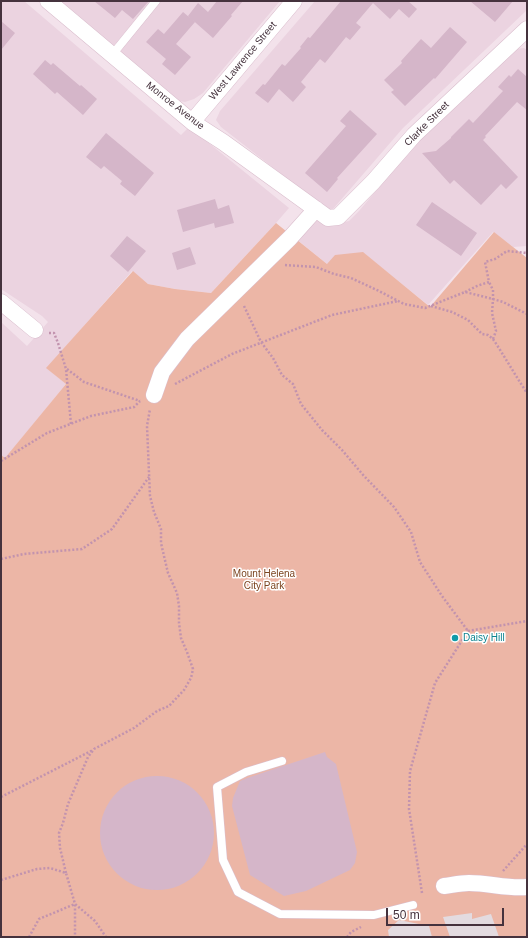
<!DOCTYPE html>
<style>
body{margin:0}
#map{position:relative;width:528px;height:938px;overflow:hidden;background:#f3e2eb;font-family:Arial,sans-serif}
canvas{display:block}
.frame{position:absolute;inset:0;border:2px solid #45323d;pointer-events:none}
.scale{position:absolute;left:386px;top:908px;width:118px;height:18px;box-sizing:border-box;border:2px solid #45323d;border-top:0;padding-left:5px;font-size:12px;line-height:14px;white-space:nowrap;color:#45323d;-webkit-text-stroke:3px #fff;paint-order:stroke}
</style>
<div id="map">
<canvas width="528" height="938"></canvas>
<div class="frame"></div>
<div class="scale">50 m</div>
</div>
<script>
const ctx = document.querySelector('canvas').getContext('2d');
ctx.lineJoin = 'round';
function paint(path, color) {
  ctx.fillStyle = color;
  ctx.fill(path, 'evenodd');
}
function strokePath(path, color, width, dash) {
  ctx.strokeStyle = color;
  ctx.lineWidth = width;
  ctx.lineCap = dash ? 'butt' : 'round';
  ctx.setLineDash(dash || []);
  ctx.stroke(path);
}
function label(font, color, halo, rows, align = 'center') {
  ctx.font = font + ' Arial,sans-serif';
  ctx.lineWidth = 3;
  ctx.setLineDash([]);
  ctx.textBaseline = 'middle';
  ctx.strokeStyle = halo;
  ctx.fillStyle = color;
  for (const [text, x, y, turn = 0] of rows) {
    ctx.save();
    ctx.translate(x, y);
    ctx.rotate((+turn || 0) * Math.PI / 180);
    ctx.textAlign = isNaN(turn) ? turn : align;
    if (halo) ctx.strokeText(text, 0, 0);
    ctx.fillText(text, 0, 0);
    ctx.restore();
  }
}
paint(new Path2D(`
 M 1,1 L 24,1 L 181,135 L 189,127 L 289,208 L 276,223 L 211,293 L 175,289 L 148,284 L 132,271 L 47,368 L 66,384 L 5,459 L 1,455 L 1,322 L 27,346 L 48,322 L 42,316 L 1,289 Z
 M 57,1 L 151,1 L 112,48 Z
 M 160,1 L 280,1 L 203,93 L 194,99 L 185,102 L 174,100 L 120,53 L 125,43 Z
 M 315,1 L 527,1 L 527,10 L 403,128 L 333,209 L 326,209 L 221,127 L 216,120 L 220,111 Z
 M 524,48 L 527,50 L 527,246 L 513,247 L 493,232 L 428,305 L 363,253 L 327,264 L 295,238 L 313,219 L 336,224 L 349,221 L 359,211 L 417,142 L 515,49 Z`), '#ebd3e0');
paint(new Path2D(`
 M 276,223 L 327,264 L 335,255 L 363,252 L 430,307 L 494,232 L 527,258 L 527,937 L 1,937 L 1,455 L 5,458 L 66,384 L 46,368 L 133,271 L 148,284 L 175,289 L 211,293 Z`), '#ecb6a6');
paint(new Path2D(`
 M 472,913 L 472,919 L 491,914 L 499,937 L 450,937 L 443,917 Z
 M 399,920 L 429,926 L 432,937 L 389,937 L 388,930 Z`), '#e3dbe0');
paint(new Path2D(`
 M 94,1 L 149,1 L 133,19 L 122,10 L 115,18 Z
 M 217,1 L 243,1 L 231,15 L 232,16 L 213,38 L 188,16 L 198,3 L 208,12 Z
 M 341,1 L 408,1 L 417,9 L 409,18 L 399,9 L 390,19 L 373,3 L 356,23 L 361,27 L 350,40 L 346,37 L 325,63 L 320,59 L 301,82 L 306,87 L 293,102 L 279,89 L 268,103 L 255,93 L 263,84 L 265,85 L 282,64 L 285,66 L 301,48 L 300,47 L 308,37 L 310,38 Z
 M 470,1 L 513,1 L 495,22 Z
 M 183,12 L 195,22 L 176,44 L 191,57 L 175,75 L 162,64 L 166,59 L 146,42 L 158,29 L 164,34 Z
 M 1,21 L 15,33 L 1,50 Z
 M 450,27 L 467,42 L 435,79 L 434,78 L 405,106 L 391,92 L 394,90 L 384,80 L 402,63 L 401,61 L 421,39 L 431,48 Z
 M 45,60 L 51,65 L 53,63 L 80,86 L 81,85 L 97,99 L 83,115 L 57,92 L 55,94 L 33,74 Z
 M 518,69 L 527,77 L 527,110 L 517,102 L 485,136 L 486,137 L 483,140 L 518,177 L 506,189 L 501,184 L 481,205 L 454,180 L 450,184 L 422,153 L 436,151 L 451,138 L 451,137 L 469,119 L 473,123 L 503,91 L 498,87 L 509,75 L 511,77 Z
 M 350,110 L 377,134 L 337,178 L 338,179 L 327,192 L 305,173 L 346,126 L 340,121 Z
 M 106,133 L 154,173 L 135,196 L 120,184 L 122,181 L 104,166 L 101,169 L 86,157 Z
 M 215,199 L 218,209 L 229,205 L 234,223 L 215,228 L 214,223 L 183,232 L 177,210 Z
 M 432,202 L 477,233 L 461,256 L 416,225 Z
 M 127,236 L 146,251 L 128,272 L 110,256 Z
 M 190,247 L 196,264 L 177,270 L 172,253 Z
 M 325,752 L 327,757 L 336,764 L 357,852 L 355,863 L 350,870 L 306,891 L 284,896 L 250,875 L 232,806 L 233,798 L 240,781 L 247,778 Z
 M100 833a57 57 0 1 1 114 0a57 57 0 1 1-114 0Z`), '#d5b6c9');
const service = new Path2D(`
 M 112,55 L 156,1
 M 282,761 L 246,772 L 217,787 L 223,860 L 238,892 L 280,914 L 374,915 L 413,905`);
const minor = new Path2D(`
 M 48,1 L 192,122 L 223,142 L 328,218 L 338,217 L 373,182 L 414,135 L 527,29
 M 192,122 L 294,1
 M 1,302 L 35,330
 M 154,395 L 162,372 L 187,339 L 290,238 L 316,209
 M 444,886 C 452,885 461,883 469,883 C 489,883 508,889 527,887`);
strokePath(service, '#dabecd', 9);
strokePath(minor, '#dabecd', 17);
strokePath(new Path2D(`
 M 285,265 L 316,267 L 334,274 L 351,278 L 379,291 L 404,304 L 425,308 L 465,292 L 493,299 L 503,302 L 527,314
 M 465,292 L 477,286 L 489,282 L 485,262 L 495,259 L 507,251 L 527,253
 M 244,306 L 261,342 L 273,358 L 282,375 L 293,384 L 301,404 L 322,430 L 342,450 L 364,476 L 394,507 L 411,532 L 420,562 L 442,596 L 468,631
 M 431,306 L 452,312 L 468,320 L 482,334 L 488,335 L 493,339 L 496,331 L 492,313 L 493,299 L 493,290 L 489,282
 M 49,333 L 54,333 L 58,343 L 66,369 L 71,424
 M 493,339 C 505,357 515,375 527,393
 M 67,369 L 84,382 L 140,401
 M 175,384 L 232,354 L 332,315 L 398,301
 M 1,461 L 47,433 L 91,416 L 134,407 L 140,401
 M 1,559 L 24,554 L 82,549 L 112,529 L 149,477
 M 1,797 L 93,750
 M 503,871 L 527,844
 M 66,873 L 60,848 L 59,833 L 63,823 L 68,804 L 88,757 L 94,749 L 134,728 L 157,711 L 169,706 L 184,690 L 191,678 L 193,669 L 187,652 L 181,638 L 179,623 L 179,606 L 177,593 L 168,573 L 164,556 L 161,543 L 161,529 L 154,512 L 150,496 L 147,426 L 150,409
 M 1,880 L 37,869 L 50,868 L 66,873 L 75,904 L 95,921 L 106,937
 M 422,893 L 409,809 L 410,771 L 435,683 L 468,631 L 527,621
 M 29,937 L 39,919 L 75,904 L 75,937
 M 347,937 L 351,932 L 361,927`), '#c293ae', 2.5, [2, 2]);
strokePath(service, '#fff', 8);
strokePath(minor, '#fff', 16);
for (const [x, y, r, color] of [
 [455,638,4,"#0f9aa8"]
]) {
  const dot = new Path2D();
  dot.arc(x, y, r, 0, 2 * Math.PI);
  ctx.fillStyle = color;
  ctx.fill(dot);
  strokePath(dot, '#fff', 1.5);
}
label('10px', '#45323d', '#fff', [
 ["West Lawrence Street",243,61,-50],
 ["Monroe Avenue",175,106,38],
 ["Clarke Street",427,124,-45]
]);
label('10px', '#7b4520', '#fff', [
 ["Mount Helena",264,574],
 ["City Park",264,586]
]);
label('10px', '#0d838f', '#fff', [
 ["Daisy Hill",463,638]
], 'left');
</script>
